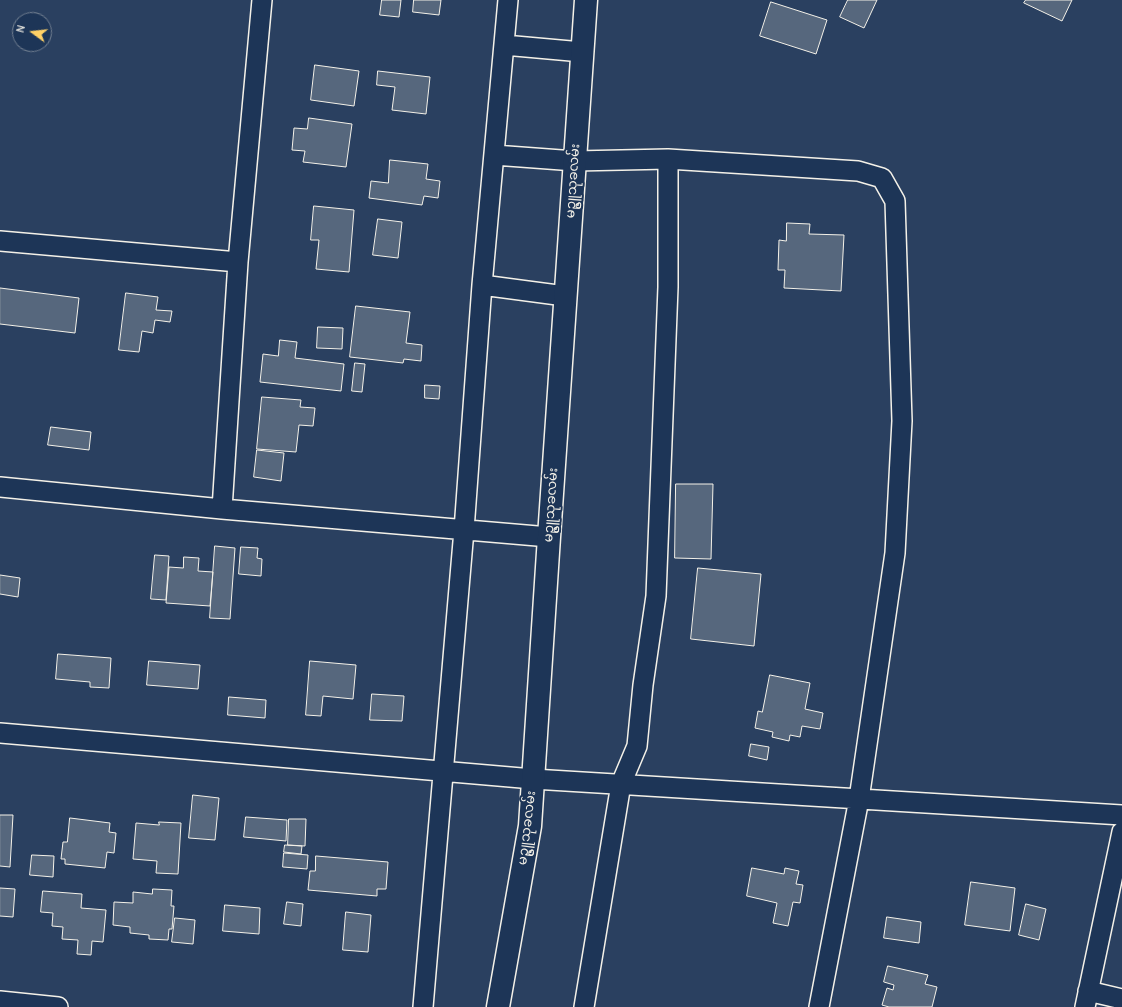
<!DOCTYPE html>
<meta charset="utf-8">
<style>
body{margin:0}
#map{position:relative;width:1122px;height:1007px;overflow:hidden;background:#2a4060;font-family:"Comic Neue",sans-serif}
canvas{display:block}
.north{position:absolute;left:12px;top:12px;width:40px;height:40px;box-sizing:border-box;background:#1d3557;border:1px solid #738091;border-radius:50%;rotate:285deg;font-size:11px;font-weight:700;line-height:16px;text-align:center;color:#f4f1e8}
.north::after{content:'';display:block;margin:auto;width:14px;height:18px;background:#ffd166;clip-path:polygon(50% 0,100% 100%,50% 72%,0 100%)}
</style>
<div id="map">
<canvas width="1122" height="1007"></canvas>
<div class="north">N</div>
</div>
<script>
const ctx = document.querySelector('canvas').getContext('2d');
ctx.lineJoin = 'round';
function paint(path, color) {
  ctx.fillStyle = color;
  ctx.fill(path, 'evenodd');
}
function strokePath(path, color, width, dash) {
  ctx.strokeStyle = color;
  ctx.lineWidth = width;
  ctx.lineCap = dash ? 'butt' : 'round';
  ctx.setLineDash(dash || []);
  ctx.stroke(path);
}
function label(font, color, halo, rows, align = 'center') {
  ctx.font = font + ' "Comic Neue","Noto Sans Myanmar",sans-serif';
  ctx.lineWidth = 4;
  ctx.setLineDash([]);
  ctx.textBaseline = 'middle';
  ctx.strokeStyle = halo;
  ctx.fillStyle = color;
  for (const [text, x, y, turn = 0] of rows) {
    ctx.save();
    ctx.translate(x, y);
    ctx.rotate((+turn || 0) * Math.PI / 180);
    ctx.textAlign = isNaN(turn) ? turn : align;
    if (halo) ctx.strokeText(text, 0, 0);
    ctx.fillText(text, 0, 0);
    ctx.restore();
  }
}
const building = new Path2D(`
 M 382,0 L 401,0 L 399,17 L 380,15 Z
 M 414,0 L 441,0 L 439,15 L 413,12 Z
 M 848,0 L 877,0 L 864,28 L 840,17 Z
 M 1026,0 L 1072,0 L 1062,21 L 1024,3 Z
 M 771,2 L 827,20 L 816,54 L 760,36 Z
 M 315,65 L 359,71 L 354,106 L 311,100 Z
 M 378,71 L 430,77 L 426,114 L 392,110 L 395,87 L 377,85 Z
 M 309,118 L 352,124 L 346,167 L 303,162 L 305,151 L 292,150 L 294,128 L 307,129 Z
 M 390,160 L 428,164 L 426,179 L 440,181 L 438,198 L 424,196 L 422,205 L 369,198 L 371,181 L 388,183 Z
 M 314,206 L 354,210 L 349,272 L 316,269 L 319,240 L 311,240 Z
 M 378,219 L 402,222 L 398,258 L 373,255 Z
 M 787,223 L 810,224 L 809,234 L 844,235 L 841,291 L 784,288 L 785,270 L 778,270 L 779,240 L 786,241 Z
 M 0,288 L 79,298 L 75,333 L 0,324 Z
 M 126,293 L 158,297 L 156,310 L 172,311 L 170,322 L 155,320 L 153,333 L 142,331 L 139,352 L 119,350 Z
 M 356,306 L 410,312 L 406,343 L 422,345 L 421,361 L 404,359 L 403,363 L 350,357 Z
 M 318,327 L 343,328 L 342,349 L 317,348 Z
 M 280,340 L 297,342 L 295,358 L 344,364 L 341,391 L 260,382 L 263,354 L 278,356 Z
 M 355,363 L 365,364 L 362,392 L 352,391 Z
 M 425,385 L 440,386 L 439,399 L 425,398 Z
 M 262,397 L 301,400 L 300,407 L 315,408 L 313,426 L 299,425 L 296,452 L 257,449 Z
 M 51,427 L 91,432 L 89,450 L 48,445 Z
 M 257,450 L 284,453 L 281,481 L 254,477 Z
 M 676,484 L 713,484 L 711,559 L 675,558 Z
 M 215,546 L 235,548 L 230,619 L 210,618 Z
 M 241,547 L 258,548 L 257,558 L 262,559 L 261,576 L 239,574 Z
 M 155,555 L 169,556 L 166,600 L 151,599 Z
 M 184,557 L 199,558 L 198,571 L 213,572 L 210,606 L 166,603 L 169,567 L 183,568 Z
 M 698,568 L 761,574 L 754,646 L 691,639 Z
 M 0,575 L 20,578 L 18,597 L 0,594 Z
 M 58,654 L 111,658 L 109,688 L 90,687 L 90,682 L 56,679 Z
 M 149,661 L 200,665 L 198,689 L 147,685 Z
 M 310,661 L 356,665 L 353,699 L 323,696 L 321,716 L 306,715 Z
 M 770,675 L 810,683 L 805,709 L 823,713 L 820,729 L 802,726 L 800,737 L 790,735 L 789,741 L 772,737 L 773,732 L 755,728 L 758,711 L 762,712 Z
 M 372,694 L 404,696 L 402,721 L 370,720 Z
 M 229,697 L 266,700 L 265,718 L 228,715 Z
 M 751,744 L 769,747 L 767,760 L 749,756 Z
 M 193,795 L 219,798 L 215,840 L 189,838 Z
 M 0,815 L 13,815 L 10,867 L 0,866 Z
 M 246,817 L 287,820 L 286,841 L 244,837 Z
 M 70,818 L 110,823 L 109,832 L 116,833 L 114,853 L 107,852 L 105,868 L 65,864 L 65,859 L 61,859 L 63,842 L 67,842 Z
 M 289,819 L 306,819 L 305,846 L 288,845 Z
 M 159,822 L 181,823 L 178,874 L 156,873 L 157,861 L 133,859 L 136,823 L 159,825 Z
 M 285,845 L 302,846 L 301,854 L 284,852 Z
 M 284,853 L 308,855 L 307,869 L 283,867 Z
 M 32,855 L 54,856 L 53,877 L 30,875 Z
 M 316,856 L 388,862 L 386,889 L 377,889 L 377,896 L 308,890 L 310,871 L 315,871 Z
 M 752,868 L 784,874 L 785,868 L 799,871 L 796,884 L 803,885 L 800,903 L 793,902 L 788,926 L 773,923 L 777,903 L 747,896 Z
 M 971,882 L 1015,888 L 1010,931 L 965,925 Z
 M 0,888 L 15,889 L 13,917 L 0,916 Z
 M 153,889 L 172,890 L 171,906 L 174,906 L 172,929 L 169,929 L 168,940 L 149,939 L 149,935 L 130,933 L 130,927 L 113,925 L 114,902 L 133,903 L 133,892 L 152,894 Z
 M 43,891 L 82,894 L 81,908 L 106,910 L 103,942 L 92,941 L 91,955 L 77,954 L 78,940 L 62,939 L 63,927 L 52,926 L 53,913 L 41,912 Z
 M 287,902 L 303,904 L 301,926 L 284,924 Z
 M 1026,904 L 1046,909 L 1039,940 L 1019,935 Z
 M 225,905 L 260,908 L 259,934 L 223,931 Z
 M 346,912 L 371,915 L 368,952 L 343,950 Z
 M 887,917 L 921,922 L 919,943 L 884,938 Z
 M 175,918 L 195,920 L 193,944 L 172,942 Z
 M 888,966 L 928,975 L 925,984 L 937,987 L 932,1007 L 889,1007 L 882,1005 L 887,988 L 893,990 L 894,985 L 884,982 Z`);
paint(building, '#56677d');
strokePath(building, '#f4f1e8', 1);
const street = new Path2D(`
 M 504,45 L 582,52
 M 494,155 L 575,161 L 668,159 L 858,171 L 882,178 L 895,201 L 902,421 L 895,553 L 859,799 L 819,1007
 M 0,241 L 238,262
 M 482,285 L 565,296
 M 0,487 L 222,509 L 549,537
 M 222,509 L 238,262 L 262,0
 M 0,733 L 533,779 L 1122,815
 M 1088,991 L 1122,999
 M 0,1001 L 58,1007
 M 423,1007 L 464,530 L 482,285 L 508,0
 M 584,1007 L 621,784 L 637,746 L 643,685 L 656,596 L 668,287 L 668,159
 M 1085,1007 L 1122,832`);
const secondary = new Path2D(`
 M 498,1007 L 530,826 L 549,537 L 586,0`);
strokePath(street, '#f4f1e8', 22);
strokePath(secondary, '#f4f1e8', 25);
strokePath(street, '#1d3557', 19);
strokePath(secondary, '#1d3557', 22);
label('13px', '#f4f1e8', '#1d3557', [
 ["မဥ္ဇူသုခလမ်း",573,181,-86],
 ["မဥ္ဇူသုခလမ်း",551,505,-86],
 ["မဥ္ဇူသုခလမ်း",527,828,-83]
]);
</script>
